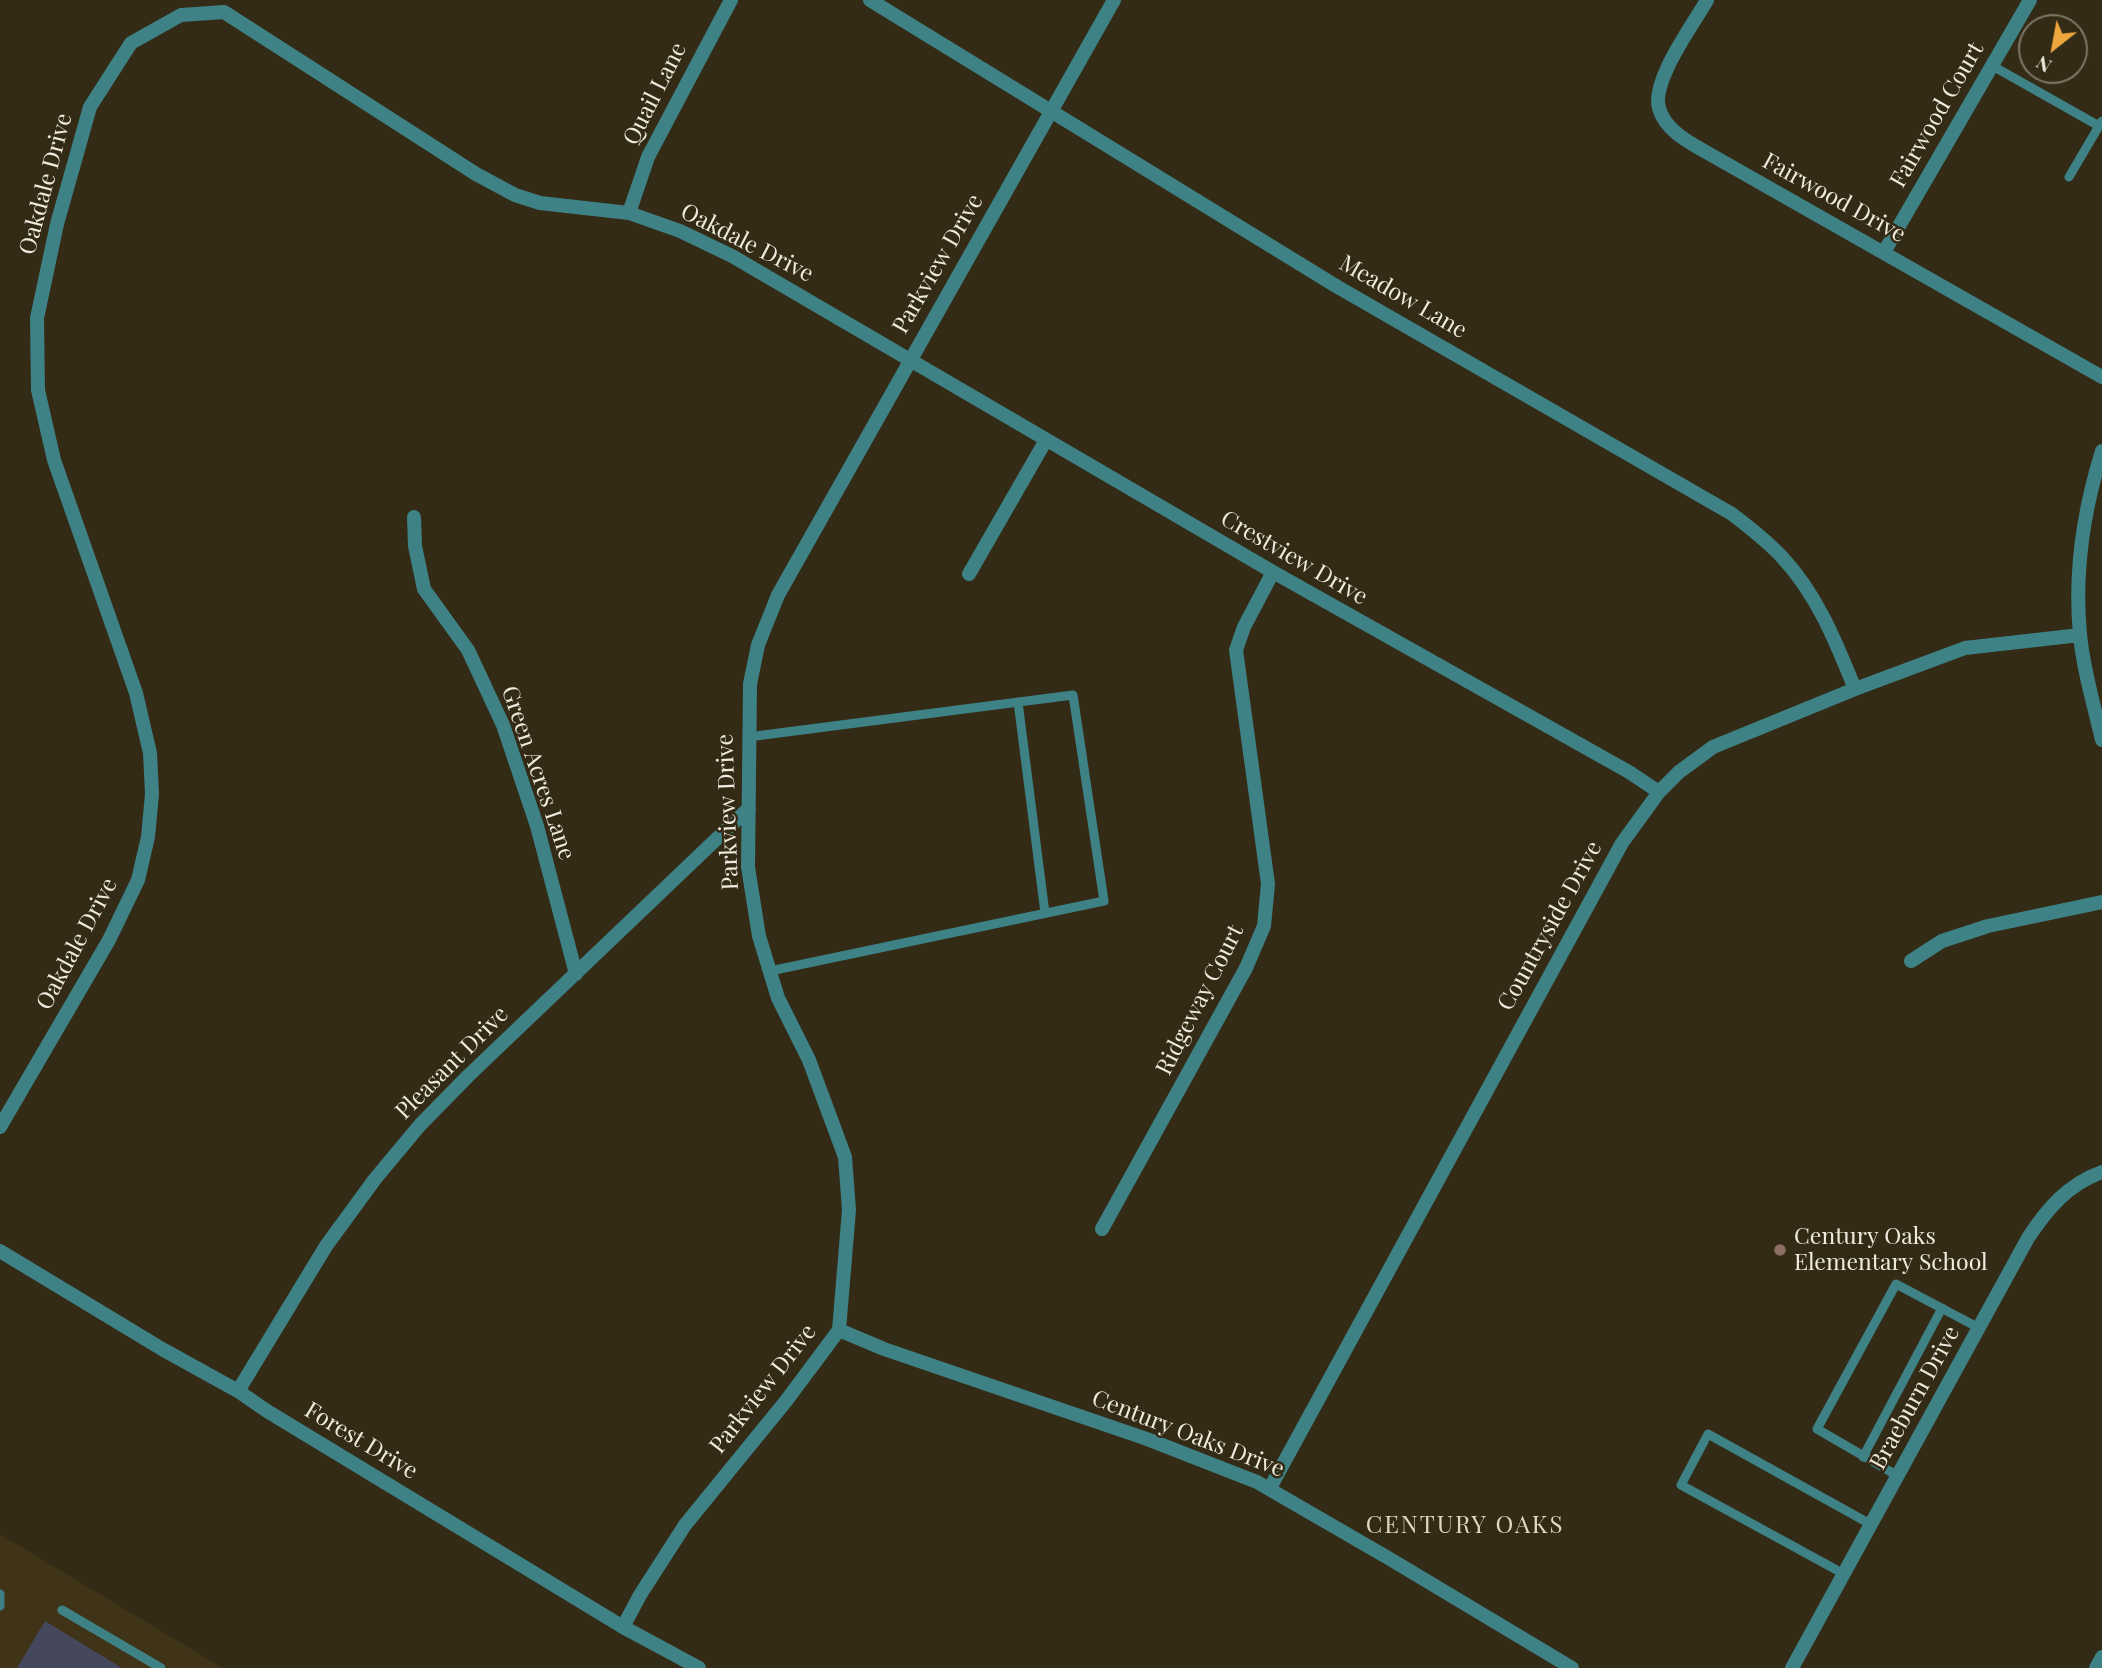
<!DOCTYPE html>
<style>
body{margin:0}
#map{position:relative;width:2102px;height:1668px;overflow:hidden;background:#332b16;font-family:"Playfair Display",serif}
canvas{display:block}
.north{position:absolute;left:2018px;top:14px;width:70px;height:70px;box-sizing:border-box;background:#332b16;border:2px solid #7e7766;border-radius:50%;rotate:211deg;font-size:19px;font-weight:700;line-height:28px;text-align:center;color:#efeadd}
.north::after{content:'';display:block;margin:auto;width:24px;height:32px;background:#eea73c;clip-path:polygon(50% 0,100% 100%,50% 72%,0 100%)}
</style>
<div id="map">
<canvas width="2102" height="1668"></canvas>
<div class="north">N</div>
</div>
<script>
const ctx = document.querySelector('canvas').getContext('2d');
ctx.lineJoin = 'round';
function paint(path, color) {
  ctx.fillStyle = color;
  ctx.fill(path, 'evenodd');
}
function strokePath(path, color, width, dash) {
  ctx.strokeStyle = color;
  ctx.lineWidth = width;
  ctx.lineCap = dash ? 'butt' : 'round';
  ctx.setLineDash(dash || []);
  ctx.stroke(path);
}
function label(font, color, halo, rows, align = 'center') {
  ctx.font = font + ' "Playfair Display",serif';
  ctx.lineWidth = 5;
  ctx.setLineDash([]);
  ctx.textBaseline = 'middle';
  ctx.strokeStyle = halo;
  ctx.fillStyle = color;
  for (const [text, x, y, turn = 0] of rows) {
    ctx.save();
    ctx.translate(x, y);
    ctx.rotate((+turn || 0) * Math.PI / 180);
    ctx.textAlign = isNaN(turn) ? turn : align;
    if (halo) ctx.strokeText(text, 0, 0);
    ctx.fillText(text, 0, 0);
    ctx.restore();
  }
}
paint(new Path2D(`
 M 0,1534 L 223,1668 L 0,1668 Z`), '#3f3418');
paint(new Path2D(`
 M 45,1621 L 122,1668 L 17,1668 Z`), '#45475c');
strokePath(new Path2D(`
 M 1991,65 L 2099,126 L 2102,121
 M 2069,177 L 2099,126
 M 1018,702 L 1045,913
 M 748,737 L 1073,695 L 1104,901 L 770,971
 M 1863,1457 L 1942,1308
 M 1898,1476 L 1817,1429 L 1896,1284 L 1979,1328
 M 1844,1574 L 1681,1485 L 1708,1434 L 1872,1525
 M 0,1594 L 0,1606
 M 62,1610 L 161,1668`), '#3e8286', 9);
strokePath(new Path2D(`
 M 870,0 L 1336,286 L 1732,514 C 1749,527 1766,540 1781,556 C 1817,594 1836,642 1855,689
 M 1707,0 C 1693,25 1651,81 1659,108 C 1665,130 1688,142 1706,152 L 2102,377
 M 629,213 L 648,157 L 731,0
 M 1884,252 L 2030,0
 M 2102,451 C 2084,509 2074,572 2080,634 C 2083,669 2094,705 2102,740
 M 414,517 L 415,546 L 424,589 L 468,650 L 503,725 L 537,826 L 576,974
 M 969,574 L 1046,440
 M 1911,961 L 1942,941 L 1988,926 L 2102,902
 M 0,1127 L 109,940 L 138,880 L 148,837 L 152,794 L 150,753 L 136,693 L 54,460 L 38,390 L 37,318 L 57,224 L 90,107 L 131,43 L 181,15 L 224,12 L 476,174 L 515,195 L 540,203 L 629,213 L 680,231 L 732,256 L 1273,572 L 1629,772 L 1659,792
 M 1102,1229 L 1246,968 L 1264,926 L 1268,884 L 1236,650 L 1244,627 L 1273,572
 M 0,1251 L 162,1349 L 238,1391 L 267,1411 L 623,1627 L 699,1668
 M 839,1330 L 884,1349 L 1147,1439 L 1257,1482 L 1390,1559 L 1572,1668
 M 238,1391 L 326,1246 L 375,1179 L 420,1125 L 468,1076 L 749,808
 M 1270,1488 L 1622,843 L 1659,792 L 1679,772 L 1713,747 L 1855,689 L 1965,648 L 2080,635
 M 623,1627 L 640,1595 L 685,1525 L 786,1401 L 839,1330 L 849,1210 L 845,1157 L 809,1060 L 778,998 L 759,936 L 748,867 L 750,684 L 758,645 L 778,595 L 1114,0
 M 1792,1668 L 2028,1238 C 2047,1209 2068,1184 2102,1172
 M 2096,1668 L 2102,1657`), '#3e8286', 14);
for (const [x, y, r, color] of [
 [1780,1250,7,"#8d6e63"]
]) {
  const dot = new Path2D();
  dot.arc(x, y, r, 0, 2 * Math.PI);
  ctx.fillStyle = color;
  ctx.fill(dot);
  strokePath(dot, '#332b16', 2.5);
}
label('23px', '#efeadd', '#332b16', [
 ["Quail Lane",655,94,-63],
 ["Fairwood Court",1937,115,-60],
 ["Oakdale Drive",46,184,-75],
 ["Fairwood Drive",1834,198,29],
 ["Oakdale Drive",747,243,27],
 ["Parkview Drive",938,264,-60],
 ["Meadow Lane",1403,297,30],
 ["Crestview Drive",1294,558,30],
 ["Green Acres Lane",538,773,71],
 ["Parkview Drive",728,812,-92],
 ["Countryside Drive",1550,926,-61],
 ["Oakdale Drive",77,944,-62],
 ["Ridgeway Court",1200,1000,-63],
 ["Pleasant Drive",452,1063,-45],
 ["Parkview Drive",763,1389,-52],
 ["Braeburn Drive",1915,1398,-61],
 ["Century Oaks Drive",1188,1434,21],
 ["Forest Drive",361,1441,31]
]);
label('23px', '#efeadd', '#332b16', [
 ["Century Oaks",1794,1237],
 ["Elementary School",1794,1263]
], 'left');
ctx.letterSpacing = '2px';
label('24px', '#e1d7bd', '#332b16', [
 ["CENTURY OAKS",1465,1526]
]);
ctx.letterSpacing = '0px';
</script>
